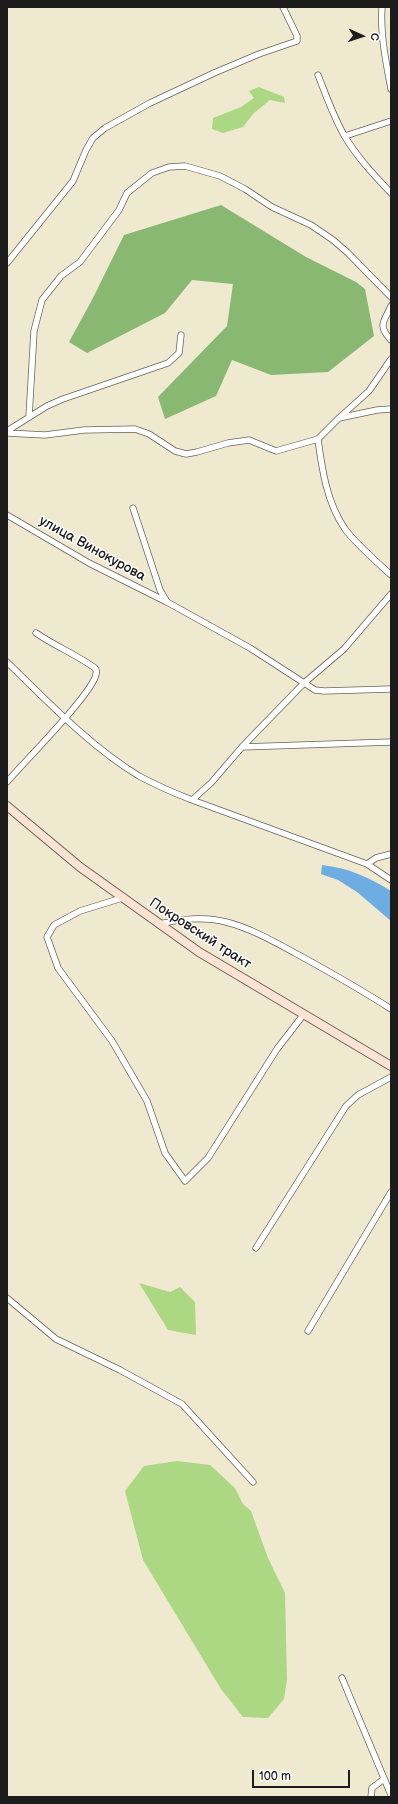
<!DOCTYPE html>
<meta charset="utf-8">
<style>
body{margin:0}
#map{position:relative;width:398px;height:1804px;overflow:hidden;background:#efe9d0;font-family:"Balsamiq Sans",sans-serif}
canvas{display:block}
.frame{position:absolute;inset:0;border:8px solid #1c1c1c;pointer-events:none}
.north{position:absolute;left:342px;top:16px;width:40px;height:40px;-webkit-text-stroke:3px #fff;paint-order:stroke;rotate:93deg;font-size:11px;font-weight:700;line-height:16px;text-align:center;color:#1c1c1c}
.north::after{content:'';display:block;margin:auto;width:14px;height:18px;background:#1c1c1c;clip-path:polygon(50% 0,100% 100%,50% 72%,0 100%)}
.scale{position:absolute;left:252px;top:1770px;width:98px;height:18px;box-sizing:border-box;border:2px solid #1c1c1c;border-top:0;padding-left:5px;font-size:12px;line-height:14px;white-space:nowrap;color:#1c1c1c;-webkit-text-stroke:3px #fff;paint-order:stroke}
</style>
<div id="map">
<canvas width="398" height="1804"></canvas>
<div class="frame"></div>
<div class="north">С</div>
<div class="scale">100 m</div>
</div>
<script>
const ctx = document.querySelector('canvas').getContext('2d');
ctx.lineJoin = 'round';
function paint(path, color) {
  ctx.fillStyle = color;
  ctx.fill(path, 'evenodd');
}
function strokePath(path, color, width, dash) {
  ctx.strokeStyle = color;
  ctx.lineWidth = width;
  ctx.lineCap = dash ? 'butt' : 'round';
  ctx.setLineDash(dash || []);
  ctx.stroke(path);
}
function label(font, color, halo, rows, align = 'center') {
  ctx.font = font + ' "Balsamiq Sans",sans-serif';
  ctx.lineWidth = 3;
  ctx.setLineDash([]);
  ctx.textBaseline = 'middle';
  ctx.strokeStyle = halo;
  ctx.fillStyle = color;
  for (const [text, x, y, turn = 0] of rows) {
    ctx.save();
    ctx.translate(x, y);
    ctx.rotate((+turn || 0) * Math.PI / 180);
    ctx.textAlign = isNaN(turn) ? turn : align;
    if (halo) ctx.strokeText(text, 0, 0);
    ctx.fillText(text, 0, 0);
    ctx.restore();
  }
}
paint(new Path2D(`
 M 259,87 L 284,97 L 285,103 L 270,100 L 254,113 L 243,127 L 223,133 L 212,129 L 213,118 L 241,107 L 254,98 L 249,91 Z
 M 139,1283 L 170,1292 L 180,1287 L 195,1302 L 196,1335 L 168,1330 Z
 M 177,1461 L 210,1465 L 235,1488 L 243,1504 L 251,1511 L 268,1558 L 285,1593 L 287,1680 L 284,1699 L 268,1718 L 243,1717 L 221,1689 L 143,1560 L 125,1491 L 144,1466 Z`), '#acd884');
paint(new Path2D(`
 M 221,205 L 306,257 L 356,282 L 365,289 L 374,336 L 328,372 L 271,375 L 232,360 L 216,396 L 165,419 L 158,397 L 227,326 L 233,284 L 192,280 L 165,313 L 87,353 L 69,342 L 93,298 L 124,235 Z`), '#89b872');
paint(new Path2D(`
 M 322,865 C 348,868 369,877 391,891 L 391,921 L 357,892 L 338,880 L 321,874 Z`), '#6eade1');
const minor = new Path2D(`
 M 382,7 C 380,34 386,62 391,89
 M 318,75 C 326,95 333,116 344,135 C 356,156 374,175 391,193
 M 345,136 L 391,121
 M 7,263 L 73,181 L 86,150 L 93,138 L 105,128 L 150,103 L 214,73 L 259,54 L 297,41 L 297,36 L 283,7
 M 391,306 C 384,322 377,325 391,340
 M 391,409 L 377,410 L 339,418 L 318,439 C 322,470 327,503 345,529 C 356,544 377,562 391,575
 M 29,417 L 34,331 L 42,300 L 61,276 L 80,262 L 119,210 L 127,193 L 152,173 L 169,167 L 185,166 L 220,176 L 245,189 L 272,207 L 311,225 L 333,240 L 348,253 L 391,297
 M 339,418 L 369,391 L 391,359
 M 7,431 L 47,406 L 63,399 L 168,363 L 179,353 L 181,335
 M 7,433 L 45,435 L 84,430 L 135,429 L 149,434 L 175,451 L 186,454 L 197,452 L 228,443 L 249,440 L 276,451 L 318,439
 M 133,508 L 160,590 L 167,602
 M 7,515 L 89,563 L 167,602 L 250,648 L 315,690 L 324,691 L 391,689
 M 7,662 C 47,701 91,747 139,776 C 156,785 174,793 192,800 L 211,783 L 242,747 L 304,683 L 344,649 L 391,594
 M 242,747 L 391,742
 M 7,782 C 23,763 94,692 96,674 C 97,673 96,669 95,668 C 77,655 55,646 36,633
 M 192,800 L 367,864 L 391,880
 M 367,864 L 376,858 L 391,854
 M 122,898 L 80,911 L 54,925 L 47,937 L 58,968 L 112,1041 L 147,1101 L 165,1153 L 185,1181 L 208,1158 L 277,1049 L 304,1014
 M 159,924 C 181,919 203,916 226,922 C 250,928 273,941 295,953 C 328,971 360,989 391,1009
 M 256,1248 L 346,1106 L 358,1095 L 391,1077
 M 7,1298 L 56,1339 L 120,1370 L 182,1404 L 253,1482
 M 308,1331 L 391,1192
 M 342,1678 L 391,1795
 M 371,1797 L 372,1788 L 384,1779`);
const secondary = new Path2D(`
 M 7,806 L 80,867 L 199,952 L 391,1066`);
strokePath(minor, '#66645b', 7);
strokePath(secondary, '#66645b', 10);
strokePath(minor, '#fff', 5.5);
strokePath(secondary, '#fee3d2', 8);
label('14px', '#1c1c1c', '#fff', [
 ["улица Винокурова",92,549,29],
 ["Покровский тракт",200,934,33]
]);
</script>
